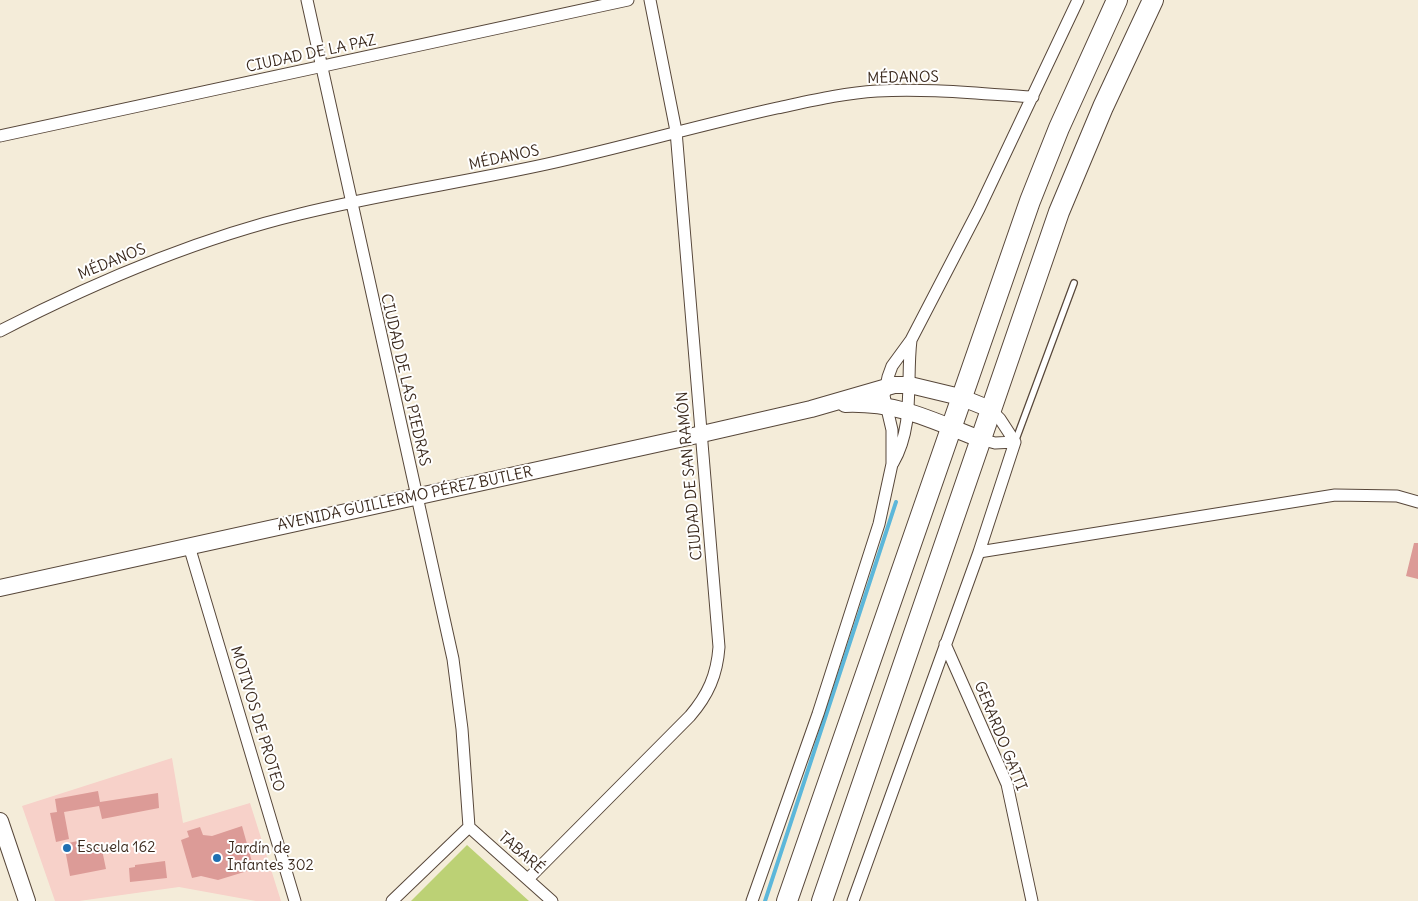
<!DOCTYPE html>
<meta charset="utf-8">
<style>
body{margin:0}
canvas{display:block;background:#f4ecd9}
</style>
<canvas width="1418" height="901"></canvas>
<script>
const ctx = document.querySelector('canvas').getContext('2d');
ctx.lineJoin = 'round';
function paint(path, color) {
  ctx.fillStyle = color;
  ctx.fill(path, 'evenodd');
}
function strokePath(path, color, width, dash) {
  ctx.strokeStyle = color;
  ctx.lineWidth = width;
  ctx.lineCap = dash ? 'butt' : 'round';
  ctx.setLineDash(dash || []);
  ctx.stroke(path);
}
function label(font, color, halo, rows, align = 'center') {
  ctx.font = font + ' Delius,sans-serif';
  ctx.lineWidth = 4;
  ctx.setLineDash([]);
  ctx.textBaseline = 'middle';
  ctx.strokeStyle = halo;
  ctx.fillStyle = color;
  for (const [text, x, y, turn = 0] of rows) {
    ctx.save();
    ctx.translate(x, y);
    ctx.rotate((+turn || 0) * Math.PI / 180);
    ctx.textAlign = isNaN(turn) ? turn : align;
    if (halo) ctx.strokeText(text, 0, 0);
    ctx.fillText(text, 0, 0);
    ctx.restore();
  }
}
paint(new Path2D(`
 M 172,758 L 183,823 L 250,803 L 281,901 L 256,901 L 179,887 L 79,901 L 55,901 L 22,806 Z`), '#f7d1c9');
paint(new Path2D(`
 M 467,845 L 529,901 L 411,901 Z`), '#bcd175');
strokePath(new Path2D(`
 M 765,901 L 896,502`), '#5cb7da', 4);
paint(new Path2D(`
 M 1414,543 L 1418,543 L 1418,579 L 1406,576 Z
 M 98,791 L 100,802 L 158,793 L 159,808 L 102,819 L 99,806 L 64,812 L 69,839 L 56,842 L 50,813 L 57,812 L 55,799 Z
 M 242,826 L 254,869 L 218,880 L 201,876 L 192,878 L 181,840 L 189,837 L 187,831 L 200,827 L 203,835 L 212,836 Z
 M 82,840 L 84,849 L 101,845 L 106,869 L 70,876 L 64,844 Z
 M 165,861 L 167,878 L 130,882 L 129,868 L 135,867 L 135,865 Z`), '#dc9b97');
const lane = new Path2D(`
 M 1015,442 L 1074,283`);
const street = new Path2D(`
 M 307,0 L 453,659 L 462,729 L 469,827
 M 0,136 L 628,0
 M 0,331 C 95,282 196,239 300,214 C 381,194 465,182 547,164 C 624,147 700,125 777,108 C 810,101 843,93 877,91 C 929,88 981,94 1033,97
 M 980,439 L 995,443 L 1015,442
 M 893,463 C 915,425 906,381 911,340
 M 189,546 L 295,901
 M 979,552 L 1335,495 L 1397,496 L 1418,502
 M 945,644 L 1007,784 L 1032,901
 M 469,827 L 552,901
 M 528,879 L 690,716 C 708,695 717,675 719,647 L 676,131 L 650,0
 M 392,901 L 469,827
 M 752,901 L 818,714 L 879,524 L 892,464 L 892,430 L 884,396 L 888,377 L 892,366 L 911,340 L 979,209 L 1078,0
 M 853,901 L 979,552 L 1015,442 L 1000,419 L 990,409`);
const secondary = new Path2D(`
 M 845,404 C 898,402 931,420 980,439
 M 0,588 L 702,434 L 811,409 L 894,385 L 910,385 L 960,397 L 990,409
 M 0,821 L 27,901`);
const highway = new Path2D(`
 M 787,901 L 1030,201 L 1059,128 L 1117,0
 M 822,901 L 1059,212 L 1103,107 L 1153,0`);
strokePath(lane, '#57473a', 8);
strokePath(street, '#57473a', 13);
strokePath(secondary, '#57473a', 18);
strokePath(highway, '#57473a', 22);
strokePath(lane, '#fff', 5.5);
strokePath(street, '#fff', 11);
strokePath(secondary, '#fff', 16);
strokePath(highway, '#fff', 20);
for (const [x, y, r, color] of [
 [67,848,5,"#1f6fb2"],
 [217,858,5,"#1f6fb2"]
]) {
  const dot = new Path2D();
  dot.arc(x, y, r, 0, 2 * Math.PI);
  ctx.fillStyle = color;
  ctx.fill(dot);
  strokePath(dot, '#fff', 2);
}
label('15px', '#3b2a1e', '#fff', [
 ["CIUDAD DE LA PAZ",311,54,-12],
 ["MÉDANOS",903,78,-1],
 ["MÉDANOS",504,158,-12],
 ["MÉDANOS",112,262,-22],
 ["CIUDAD DE LAS PIEDRAS",405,380,77],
 ["CIUDAD DE SAN RAMÓN",690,476,-95],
 ["AVENIDA GUILLERMO PÉREZ BUTLER",405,499,-12],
 ["MOTIVOS DE PROTEO",257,719,73],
 ["GERARDO GATTI",1000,736,68],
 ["TABARÉ",521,853,41]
]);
label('15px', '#3b2a1e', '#fff', [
 ["Escuela 162",77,848],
 ["Jardín de",227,849],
 ["Infantes 302",227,866]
], 'left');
</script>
